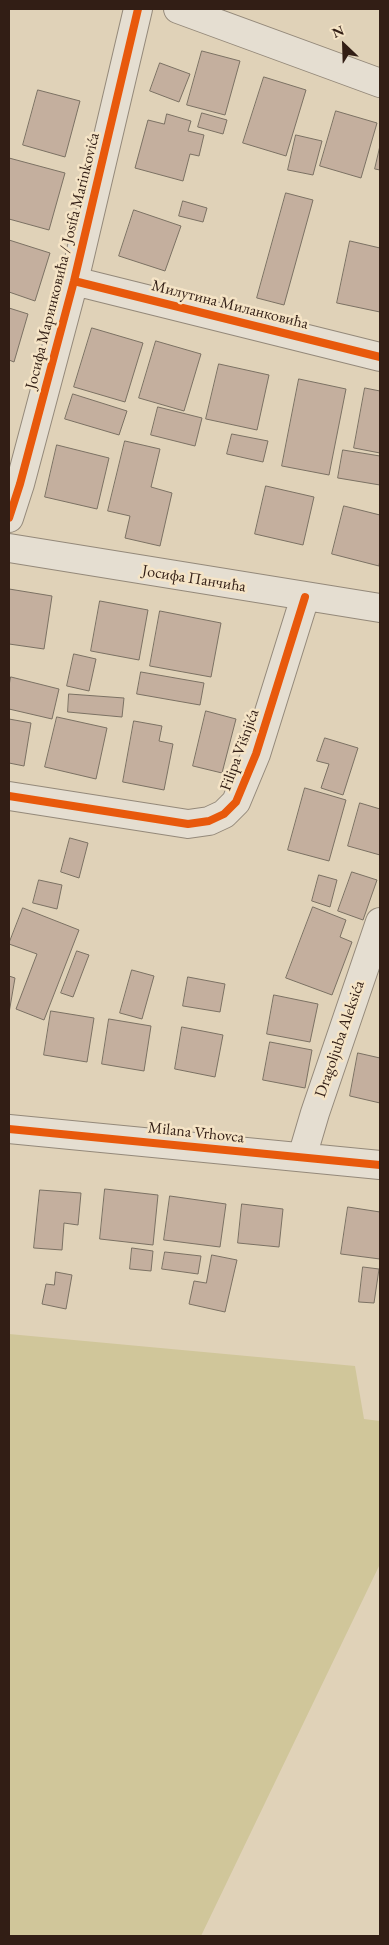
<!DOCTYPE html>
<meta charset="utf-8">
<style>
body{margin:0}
#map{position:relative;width:389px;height:1945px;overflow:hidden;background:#e0d2b8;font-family:"EB Garamond",serif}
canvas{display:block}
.frame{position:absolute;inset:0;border:10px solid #321e15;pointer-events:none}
.north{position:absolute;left:319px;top:20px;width:50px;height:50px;-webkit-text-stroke:4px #f5e4c6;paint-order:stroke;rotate:336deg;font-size:14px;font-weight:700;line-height:20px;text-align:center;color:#321e15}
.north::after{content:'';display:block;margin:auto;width:18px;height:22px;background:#321e15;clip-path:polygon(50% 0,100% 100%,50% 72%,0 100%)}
</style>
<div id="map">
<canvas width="389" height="1945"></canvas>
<div class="frame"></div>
<div class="north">N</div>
</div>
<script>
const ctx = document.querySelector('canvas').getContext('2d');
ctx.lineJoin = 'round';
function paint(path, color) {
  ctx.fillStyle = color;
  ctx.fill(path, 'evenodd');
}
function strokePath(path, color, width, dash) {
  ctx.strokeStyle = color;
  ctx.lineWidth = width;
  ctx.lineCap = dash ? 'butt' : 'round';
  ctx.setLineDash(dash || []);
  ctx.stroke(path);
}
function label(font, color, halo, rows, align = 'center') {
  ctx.font = font + ' "EB Garamond",serif';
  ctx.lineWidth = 5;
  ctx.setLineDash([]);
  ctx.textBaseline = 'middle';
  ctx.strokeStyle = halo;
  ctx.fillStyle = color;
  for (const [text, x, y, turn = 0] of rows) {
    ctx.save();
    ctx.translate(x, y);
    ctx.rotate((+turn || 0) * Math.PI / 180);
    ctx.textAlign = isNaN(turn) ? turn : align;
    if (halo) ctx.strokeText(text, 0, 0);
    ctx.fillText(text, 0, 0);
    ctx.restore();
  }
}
paint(new Path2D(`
 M 9,1334 L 355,1366 L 364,1419 L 380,1421 L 380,1564 L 201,1936 L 9,1936 Z`), '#d0c69a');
const building = new Path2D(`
 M 202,51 L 240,61 L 225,115 L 187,105 Z
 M 160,63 L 190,74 L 179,102 L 150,91 Z
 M 264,77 L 306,90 L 286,156 L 243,143 Z
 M 38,90 L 80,101 L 65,157 L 23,145 Z
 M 336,111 L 377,123 L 361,178 L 320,166 Z
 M 202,113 L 227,120 L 223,134 L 198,127 Z
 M 167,114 L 191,121 L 188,131 L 204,135 L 199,156 L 190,154 L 183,181 L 135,168 L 148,120 L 164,124 Z
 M 296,135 L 322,141 L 313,175 L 288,170 Z
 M 380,146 L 380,170 L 375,169 Z
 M 9,158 L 65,173 L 49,230 L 9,219 Z
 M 286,193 L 313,200 L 284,305 L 257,298 Z
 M 183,201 L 207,208 L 203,222 L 179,216 Z
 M 134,210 L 181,226 L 165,271 L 119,256 Z
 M 9,240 L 50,253 L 35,301 L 9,292 Z
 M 350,241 L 380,248 L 380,312 L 337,303 Z
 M 9,308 L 28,314 L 14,362 L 9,360 Z
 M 92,328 L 143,343 L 125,402 L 74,387 Z
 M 156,341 L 201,354 L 184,411 L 139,398 Z
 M 219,364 L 269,375 L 257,430 L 206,419 Z
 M 299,379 L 346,389 L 329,475 L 282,466 Z
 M 365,388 L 380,391 L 380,453 L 354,448 Z
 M 73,394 L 127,411 L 119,435 L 65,419 Z
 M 158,407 L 202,418 L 195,446 L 151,435 Z
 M 232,434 L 268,441 L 263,462 L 227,454 Z
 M 125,441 L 160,449 L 151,487 L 172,493 L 160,546 L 125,538 L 130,516 L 108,511 Z
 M 57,445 L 109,458 L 97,509 L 45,497 Z
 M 343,450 L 380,456 L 380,485 L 338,478 Z
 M 266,486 L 314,497 L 303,545 L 255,534 Z
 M 344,506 L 380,515 L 380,559 L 379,566 L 332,554 Z
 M 9,589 L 52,596 L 44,649 L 9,644 Z
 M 100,601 L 148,610 L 139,660 L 91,651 Z
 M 160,611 L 221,623 L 211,677 L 150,666 Z
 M 74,654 L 96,659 L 89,691 L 67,686 Z
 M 141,672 L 204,683 L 200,705 L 137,694 Z
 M 11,677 L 59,689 L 52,719 L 9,709 L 9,686 Z
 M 69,694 L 124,698 L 122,717 L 68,712 Z
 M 206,711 L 236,719 L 222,773 L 193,766 Z
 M 57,717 L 107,728 L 96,779 L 45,767 Z
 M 9,719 L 31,723 L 24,766 L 9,763 Z
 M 134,721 L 162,726 L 159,741 L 173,744 L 164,790 L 123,782 Z
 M 325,738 L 358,748 L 343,795 L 321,788 L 329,764 L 317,761 Z
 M 305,788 L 346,800 L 329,861 L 288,850 Z
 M 360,803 L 380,809 L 380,855 L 348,846 Z
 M 70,838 L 88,843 L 79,878 L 61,872 Z
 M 352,872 L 377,880 L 363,920 L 338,911 Z
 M 319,875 L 337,880 L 330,907 L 312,901 Z
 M 39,880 L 62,885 L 57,909 L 33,903 Z
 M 313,907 L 346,920 L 340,937 L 352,942 L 332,995 L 286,978 Z
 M 23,908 L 79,930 L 44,1020 L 16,1009 L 37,954 L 9,944 Z
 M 77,951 L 89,955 L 73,997 L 61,993 Z
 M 132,970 L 154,976 L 142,1019 L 120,1013 Z
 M 9,976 L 15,978 L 9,1013 Z
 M 188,977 L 225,984 L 220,1012 L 183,1006 Z
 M 274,995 L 318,1004 L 310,1042 L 267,1034 Z
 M 51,1011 L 94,1018 L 87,1062 L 44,1055 Z
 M 109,1019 L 151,1026 L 144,1071 L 102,1064 Z
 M 182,1027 L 223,1035 L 215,1077 L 175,1069 Z
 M 270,1042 L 312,1050 L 305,1088 L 263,1080 Z
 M 358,1053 L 380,1058 L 380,1103 L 350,1096 Z
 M 105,1189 L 158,1195 L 153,1245 L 100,1239 Z
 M 40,1190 L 81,1193 L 78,1225 L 64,1223 L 62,1250 L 34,1248 Z
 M 170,1196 L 226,1204 L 220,1247 L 164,1240 Z
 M 242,1204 L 283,1209 L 279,1247 L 238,1243 Z
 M 348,1207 L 380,1212 L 380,1259 L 341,1254 Z
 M 132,1248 L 153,1251 L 151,1271 L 130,1269 Z
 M 165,1252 L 201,1256 L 198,1274 L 162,1269 Z
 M 212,1255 L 237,1260 L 225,1312 L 189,1304 L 194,1281 L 206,1283 Z
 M 363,1267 L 379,1269 L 374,1303 L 359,1302 Z
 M 56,1272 L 72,1275 L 66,1309 L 42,1304 L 46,1284 L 54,1285 Z`);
paint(building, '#c4af9e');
strokePath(building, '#7b7163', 1);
const street = new Path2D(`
 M 178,9 L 380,83
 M 74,281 L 380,357
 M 9,518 L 20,484 L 74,281 L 138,9
 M 9,548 L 380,608
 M 9,796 L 188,824 L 209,821 L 224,814 L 236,802 L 256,754 L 305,597
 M 9,1129 L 380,1165
 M 302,1157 L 315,1113 L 380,922`);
strokePath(street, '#94897a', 30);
strokePath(street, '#e5ded1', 28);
strokePath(new Path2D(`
 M 74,281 L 380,357
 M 9,518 L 20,484 L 74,281 L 138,9
 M 9,796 L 188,824 L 209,821 L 224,814 L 236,802 L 256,754 L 305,597
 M 9,1129 L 380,1165`), '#e8590c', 8);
label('16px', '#321e15', '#f5e4c6', [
 ["Јосифа Маринковића / Josifa Marinkovića",63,261,-76],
 ["Милутина Миланковића",230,305,14],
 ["Јосифа Панчића",194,579,9],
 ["Filipa Višnjića",240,750,-70],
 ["Dragoljuba Aleksića",340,1039,-71],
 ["Milana Vrhovca",196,1133,6]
]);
</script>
